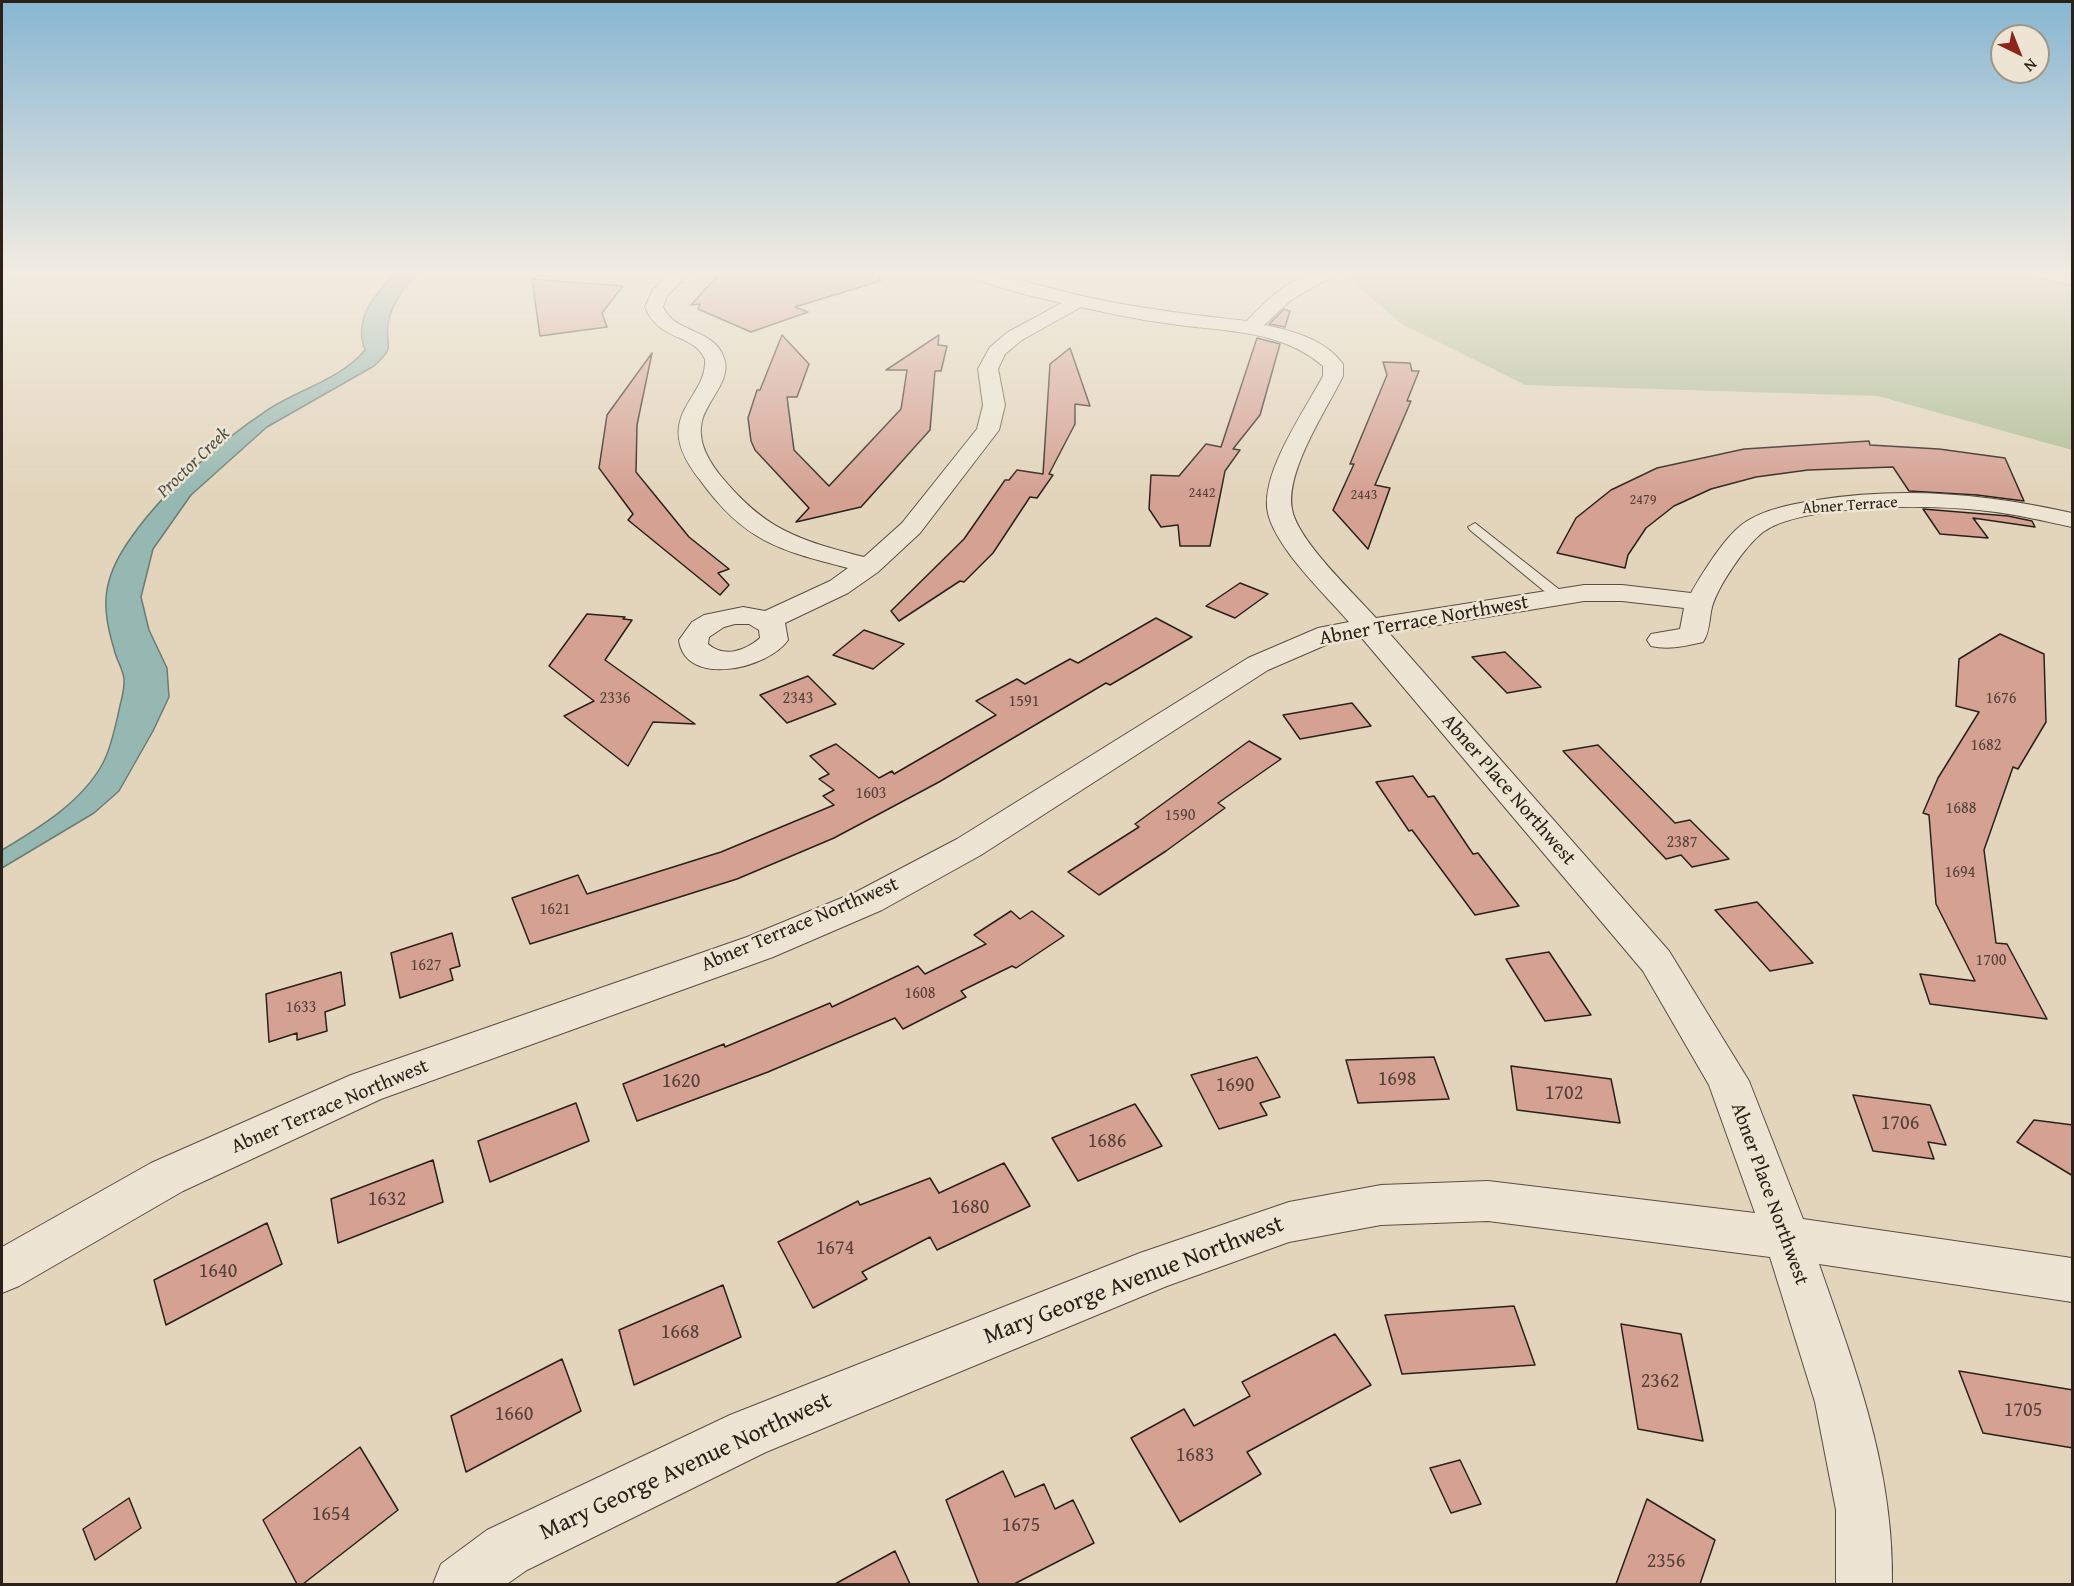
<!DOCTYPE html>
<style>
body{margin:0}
#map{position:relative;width:2074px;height:1586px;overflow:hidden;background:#e3d5bc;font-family:"Gentium Book Plus",serif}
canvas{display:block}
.frame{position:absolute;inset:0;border:3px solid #2b2118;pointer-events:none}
.north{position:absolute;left:1990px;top:24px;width:60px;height:60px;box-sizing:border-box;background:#ede4d3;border:2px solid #9f9688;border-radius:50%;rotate:137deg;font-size:16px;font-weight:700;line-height:24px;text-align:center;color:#2b2118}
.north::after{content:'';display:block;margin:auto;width:21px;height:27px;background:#8f2418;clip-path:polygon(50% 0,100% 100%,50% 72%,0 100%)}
</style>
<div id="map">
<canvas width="2074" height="1586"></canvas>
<div class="frame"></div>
<div class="north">N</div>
</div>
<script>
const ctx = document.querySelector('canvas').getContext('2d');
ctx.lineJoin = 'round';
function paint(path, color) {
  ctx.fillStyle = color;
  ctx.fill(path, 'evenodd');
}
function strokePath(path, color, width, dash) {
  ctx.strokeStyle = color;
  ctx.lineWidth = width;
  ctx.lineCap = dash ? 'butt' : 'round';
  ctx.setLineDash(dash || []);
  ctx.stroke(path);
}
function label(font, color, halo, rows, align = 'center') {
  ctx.font = font + ' "Gentium Book Plus",serif';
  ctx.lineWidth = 5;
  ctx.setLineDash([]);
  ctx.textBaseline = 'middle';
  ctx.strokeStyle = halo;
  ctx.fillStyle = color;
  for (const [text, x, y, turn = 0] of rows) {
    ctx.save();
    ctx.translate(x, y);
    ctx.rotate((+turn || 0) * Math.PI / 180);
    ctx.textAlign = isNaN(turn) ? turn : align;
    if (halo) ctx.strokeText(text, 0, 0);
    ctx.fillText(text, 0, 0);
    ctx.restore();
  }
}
paint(new Path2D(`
 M 1343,274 L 2020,274 L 2072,286 L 2072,450 L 1878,396 L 1525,385 L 1402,324 Z`), '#aebe95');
const water = new Path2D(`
 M 394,274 L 418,274 C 405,285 390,307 388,324 C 385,348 397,345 374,366 L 267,427 L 191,495 L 153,549 L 141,597 L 149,630 L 167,668 L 169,697 L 153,731 L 119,791 L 94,813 L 2,868 L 2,850 C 39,828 82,802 103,763 C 111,748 114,731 118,715 C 120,703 125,691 124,679 C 123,669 116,659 114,649 C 101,607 102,580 128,542 C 161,493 220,441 269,409 C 300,389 341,379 365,350 C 353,320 374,295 394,274 Z`);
paint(water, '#95b8b2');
strokePath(water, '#6b7c74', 1.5);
const building = new Path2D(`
 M 719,274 L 879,274 L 880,281 L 795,307 L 808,312 L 751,332 L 698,309 L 700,304 L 691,305 Z
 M 532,279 L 623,286 L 602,313 L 607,327 L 540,336 Z
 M 1284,309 L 1290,311 L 1285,327 L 1269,324 Z
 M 782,335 L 809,364 L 797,397 L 787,397 L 794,450 L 829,486 L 901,409 L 907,370 L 886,370 L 939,335 L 938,345 L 947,346 L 941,371 L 935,371 L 930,430 L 861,507 L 796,522 L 809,508 L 755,450 L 751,441 L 748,418 L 757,390 L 760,390 Z
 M 1257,338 L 1280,344 L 1260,415 L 1233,449 L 1240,450 L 1225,471 L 1210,546 L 1180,546 L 1178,525 L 1161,527 L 1149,509 L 1151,475 L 1179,476 L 1206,444 L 1221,447 Z
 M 1070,348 L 1090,406 L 1075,404 L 1075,424 L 1049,474 L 1053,475 L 1037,498 L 1030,497 L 993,553 L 964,582 L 960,581 L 899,621 L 891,611 L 964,539 L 1005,480 L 1009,480 L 1017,470 L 1043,474 L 1050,364 Z
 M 652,353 L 637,425 L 636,472 L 689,537 L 729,569 L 718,573 L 729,585 L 720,595 L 628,520 L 633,514 L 599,468 L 607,415 Z
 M 1383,362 L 1410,363 L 1412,371 L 1419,371 L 1407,401 L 1411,401 L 1375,485 L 1390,488 L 1368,549 L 1333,510 L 1354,464 L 1350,464 L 1387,375 Z
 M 1869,441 L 1870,445 L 1939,449 L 2005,458 L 2024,501 L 1977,495 L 1909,491 L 1893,467 L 1808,470 L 1756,477 L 1711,489 L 1674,506 L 1646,528 L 1628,555 L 1625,568 L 1557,553 L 1576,518 L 1611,490 L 1657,468 L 1744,449 Z
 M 1923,509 L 2008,516 L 2032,521 L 2035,527 L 1973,518 L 1988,538 L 1940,534 Z
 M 1240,583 L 1268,594 L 1235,618 L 1206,606 Z
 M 587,614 L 625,617 L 623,619 L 632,620 L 605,660 L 695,724 L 653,722 L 628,766 L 564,716 L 594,701 L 549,666 Z
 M 1156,618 L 1192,637 L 1110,685 L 1106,683 L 939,782 L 834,838 L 737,879 L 530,944 L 512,898 L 578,875 L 587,894 L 721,852 L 834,805 L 823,796 L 834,790 L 819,779 L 829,774 L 810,756 L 836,744 L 879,778 L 892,771 L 894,774 L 996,715 L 976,701 L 1017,679 L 1025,684 L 1070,659 L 1078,663 Z
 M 864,630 L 904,644 L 873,669 L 833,655 Z
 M 2000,634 L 2044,654 L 2046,722 L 2018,769 L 2013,767 L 1984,850 L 1996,943 L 2007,944 L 2047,1019 L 1930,1004 L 1920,974 L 1975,981 L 1936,904 L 1929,815 L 1923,813 L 1938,778 L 1979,712 L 1956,706 L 1959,659 Z
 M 1505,652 L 1541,687 L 1507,693 L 1472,657 Z
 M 808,676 L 836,704 L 787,723 L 760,695 Z
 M 1352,703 L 1371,726 L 1300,739 L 1283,715 Z
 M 1249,741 L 1281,759 L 1218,803 L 1225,808 L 1166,851 L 1099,895 L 1068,872 L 1139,827 L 1135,824 Z
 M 1598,745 L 1675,823 L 1690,820 L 1729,859 L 1692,867 L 1681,855 L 1666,859 L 1563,751 Z
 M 1413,776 L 1428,797 L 1434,796 L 1473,854 L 1478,853 L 1519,906 L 1475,915 L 1412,830 L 1409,831 L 1376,782 Z
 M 1757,902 L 1813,963 L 1770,971 L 1715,910 Z
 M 1011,911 L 1020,919 L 1032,911 L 1064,936 L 1016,968 L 1012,966 L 961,991 L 966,997 L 903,1029 L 895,1018 L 768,1072 L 637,1121 L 623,1084 L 724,1044 L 725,1047 L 830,1003 L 832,1007 L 918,966 L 925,974 L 986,944 L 974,935 Z
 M 452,933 L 460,966 L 450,969 L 453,980 L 400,998 L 391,953 Z
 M 1549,952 L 1591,1015 L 1545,1021 L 1506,959 Z
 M 341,972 L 345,1005 L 325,1012 L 327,1031 L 297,1040 L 297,1033 L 269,1042 L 266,994 Z
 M 1257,1057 L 1280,1097 L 1260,1103 L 1267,1115 L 1219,1129 L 1191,1075 Z
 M 1434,1057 L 1449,1099 L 1358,1103 L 1346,1060 Z
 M 1511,1066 L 1611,1079 L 1620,1123 L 1517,1110 Z
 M 1853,1095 L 1930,1105 L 1946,1145 L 1928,1142 L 1934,1159 L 1873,1151 Z
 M 576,1103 L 589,1141 L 490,1182 L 478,1141 Z
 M 1135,1104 L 1162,1146 L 1078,1181 L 1052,1138 Z
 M 2034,1120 L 2073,1125 L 2073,1176 L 2017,1142 Z
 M 433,1160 L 443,1202 L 338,1243 L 331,1199 Z
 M 1004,1163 L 1030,1206 L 937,1250 L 930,1237 L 862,1272 L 867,1279 L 813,1308 L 778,1242 L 858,1201 L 860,1205 L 930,1178 L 939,1193 Z
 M 267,1223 L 282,1264 L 166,1325 L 154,1280 Z
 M 723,1285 L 741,1337 L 634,1385 L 619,1330 Z
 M 1514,1306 L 1535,1365 L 1402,1374 L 1385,1315 Z
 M 1621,1324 L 1681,1334 L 1703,1441 L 1638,1429 Z
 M 1335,1334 L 1371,1385 L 1247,1452 L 1261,1474 L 1180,1522 L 1131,1438 L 1184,1409 L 1194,1426 L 1250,1396 L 1242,1382 Z
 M 562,1359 L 581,1411 L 466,1472 L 451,1416 Z
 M 1959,1371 L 2073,1390 L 2073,1448 L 1983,1433 Z
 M 360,1447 L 398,1510 L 303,1584 L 297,1584 L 263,1520 Z
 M 1460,1460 L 1481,1504 L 1451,1513 L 1430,1468 Z
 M 1003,1471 L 1015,1497 L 1044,1484 L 1055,1509 L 1073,1500 L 1094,1543 L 1014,1584 L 979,1584 L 946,1500 Z
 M 129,1498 L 141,1528 L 95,1560 L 83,1529 Z
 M 1647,1499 L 1715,1540 L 1700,1584 L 1616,1584 Z
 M 895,1551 L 910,1584 L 835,1584 Z`);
paint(building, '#d4a193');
strokePath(building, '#2b2118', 1.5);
const service = new Path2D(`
 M 1475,523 L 1565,594 L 1567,597 L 1565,600 L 1555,600 L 1470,530 L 1468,527 Z`);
const minor = new Path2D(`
 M 669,274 L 688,274 L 667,296 L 663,307 C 675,334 714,328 724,358 C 732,380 707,400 702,421 C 697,441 708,460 720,475 C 765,530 798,540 864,557 L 902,523 L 977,429 L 983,405 L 978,369 L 990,347 L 1008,332 L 1062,303 C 1045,299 980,285 970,274 C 1012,274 1051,290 1092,298 C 1143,309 1194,315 1247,321 C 1263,304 1287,279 1312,274 C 1319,273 1328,274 1336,274 L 1291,300 L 1264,325 C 1292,330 1326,340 1343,364 L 1343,376 C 1327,409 1285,471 1292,509 C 1297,540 1353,592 1376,618 L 1584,585 L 1622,585 L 1691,593 C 1703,572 1727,533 1747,521 C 1768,508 1794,504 1817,500 C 1903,486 1988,494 2072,513 L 2072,527 C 2044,521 2016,514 1987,511 C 1938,504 1802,503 1763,532 C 1745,546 1718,586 1712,607 C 1709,619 1710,632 1703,642 C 1686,646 1668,650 1651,646 L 1647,640 L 1651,634 L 1680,629 L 1684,608 L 1622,601 L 1584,601 L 1389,633 L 1669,951 L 1749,1081 L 1803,1219 L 2072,1258 L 2072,1302 L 1819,1264 C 1856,1371 1894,1469 1892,1584 L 1836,1584 L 1836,1510 L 1815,1402 L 1770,1257 L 1488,1221 L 1381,1225 L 1289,1242 L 1167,1286 L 766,1452 L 527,1570 L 507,1584 L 433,1584 L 441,1564 L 487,1530 L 730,1415 L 1140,1253 L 1289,1202 L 1381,1185 L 1488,1181 L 1755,1213 L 1709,1085 L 1643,971 L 1361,637 L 1335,641 L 1268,670 L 981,855 L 882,910 L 773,957 L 381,1099 L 183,1191 L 19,1286 L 2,1293 L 2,1247 L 151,1163 L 351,1075 L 747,937 L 856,892 L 957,839 L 1248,658 L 1318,628 L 1349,622 C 1325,594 1270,543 1267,507 C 1264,468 1305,410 1323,376 L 1323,366 C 1280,329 1225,332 1172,324 C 1141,320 1111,314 1081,307 L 1022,340 L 1005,354 L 998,369 L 1005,405 L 999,430 L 920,533 L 878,572 L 848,593 L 785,623 L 788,640 C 768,669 685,688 679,640 L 692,622 L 704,615 L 743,607 L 765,611 L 830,581 L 848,568 C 778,550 744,541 700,480 C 688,465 676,446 679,426 C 683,401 707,385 705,359 C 693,333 659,342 645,307 L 653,290 ZM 735,624 L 749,624 L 759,630 L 760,638 C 745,651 724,658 708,644 L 709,637 L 724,627 Z`);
const tertiary = new Path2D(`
 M 2039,274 L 2072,275 L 2072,285 L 2042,278 Z`);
strokePath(service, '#594e41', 2);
strokePath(minor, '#594e41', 2);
strokePath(tertiary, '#594e41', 2);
paint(service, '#ede4d3');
paint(minor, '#ede4d3');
paint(tertiary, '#ede4d3');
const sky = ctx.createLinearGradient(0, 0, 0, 496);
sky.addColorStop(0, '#87b6d2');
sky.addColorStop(0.55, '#f2ece1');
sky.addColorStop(1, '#f2ece100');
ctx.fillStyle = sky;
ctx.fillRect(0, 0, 2074, 496);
label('14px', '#554137', null, [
 ["2442",1202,493],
 ["2443",1364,495],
 ["2479",1643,500]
]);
label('16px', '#2b2118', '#ede4d3', [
 ["Abner Terrace",1850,506,-4]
]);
label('16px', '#554137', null, [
 ["2336",615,699],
 ["2343",798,699],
 ["1676",2001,699],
 ["1591",1024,702],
 ["1682",1986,746],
 ["1603",871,794],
 ["1688",1961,809],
 ["1590",1180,816],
 ["2387",1682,843],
 ["1694",1960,873],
 ["1621",555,910],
 ["1700",1991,961],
 ["1627",426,966],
 ["1608",920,994],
 ["1633",301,1008]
]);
label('italic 18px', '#4b4e46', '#ede4d3', [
 ["Proctor Creek",194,463,-44]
]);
label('20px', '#2b2118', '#ede4d3', [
 ["Abner Terrace Northwest",1424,621,-10],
 ["Abner Place Northwest",1508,790,49],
 ["Abner Terrace Northwest",800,925,-23],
 ["Abner Terrace Northwest",330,1107,-23],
 ["Abner Place Northwest",1769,1194,70]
]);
label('20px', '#554137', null, [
 ["1698",1397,1080],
 ["1620",681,1082],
 ["1690",1235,1086],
 ["1702",1564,1094],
 ["1706",1900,1124],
 ["1686",1107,1142],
 ["1632",387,1200],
 ["1680",970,1208],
 ["1674",835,1249],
 ["1640",218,1272],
 ["1668",680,1333],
 ["2362",1660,1382],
 ["1705",2023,1411],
 ["1660",514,1415],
 ["1683",1195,1456],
 ["1654",331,1515],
 ["1675",1021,1526],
 ["2356",1666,1562]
]);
label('24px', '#2b2118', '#ede4d3', [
 ["Mary George Avenue Northwest",1134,1281,-21],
 ["Mary George Avenue Northwest",686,1467,-25]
]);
</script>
